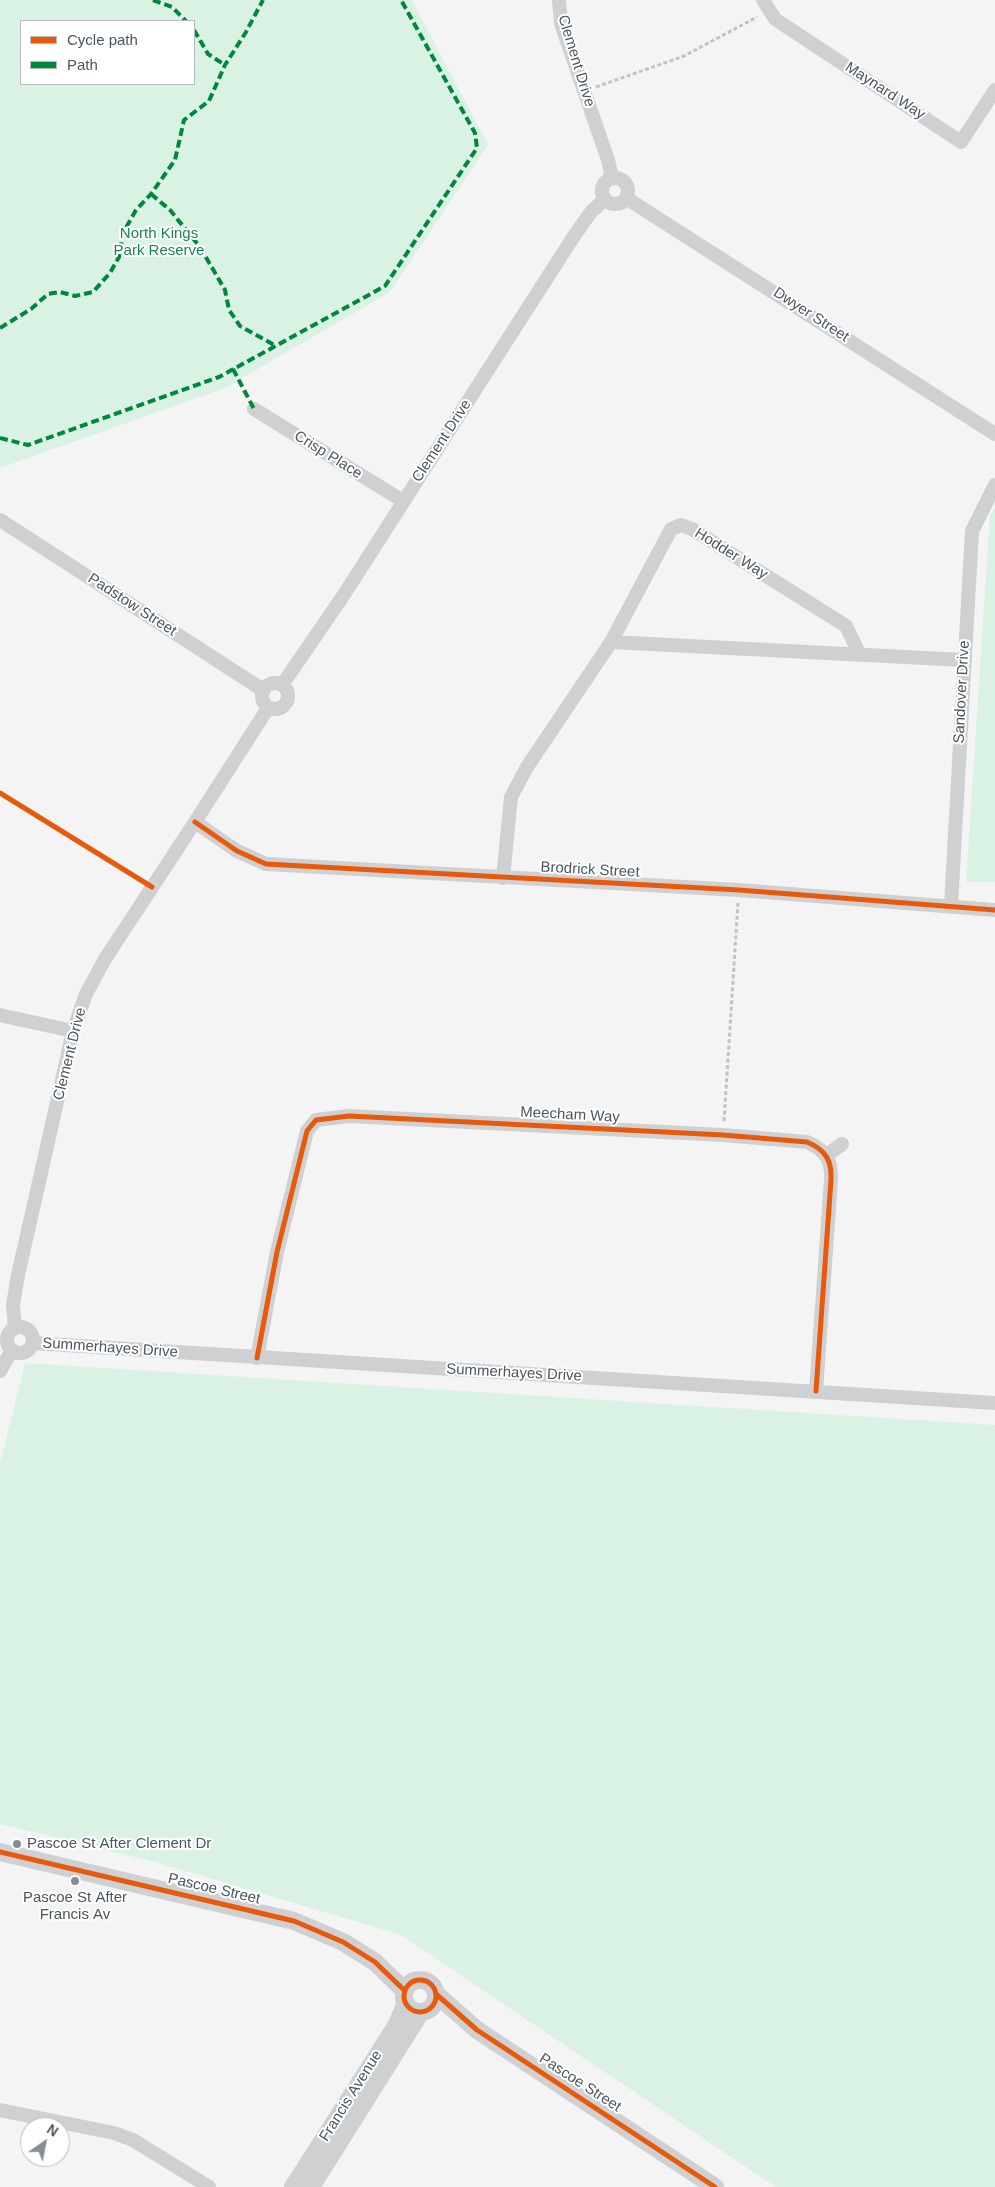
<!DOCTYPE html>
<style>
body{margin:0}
#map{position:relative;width:995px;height:2187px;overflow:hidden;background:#f4f4f4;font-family:Helvetica,sans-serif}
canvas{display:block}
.legend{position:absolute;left:20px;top:20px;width:175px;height:65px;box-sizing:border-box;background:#fff;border:1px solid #b7bbc0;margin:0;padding:6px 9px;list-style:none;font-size:15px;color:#4a5661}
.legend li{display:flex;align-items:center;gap:10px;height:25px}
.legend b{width:25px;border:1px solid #b7bbc0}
.north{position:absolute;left:20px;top:2117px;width:50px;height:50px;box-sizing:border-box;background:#fff;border:1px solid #b7bbc0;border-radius:50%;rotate:33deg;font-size:14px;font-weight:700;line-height:20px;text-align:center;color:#4a5661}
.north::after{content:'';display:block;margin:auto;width:18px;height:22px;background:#868d94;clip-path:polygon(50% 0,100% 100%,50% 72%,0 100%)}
</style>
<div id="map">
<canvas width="995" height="2187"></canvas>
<ul class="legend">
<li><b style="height:6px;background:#e8590c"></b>Cycle path</li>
<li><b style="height:6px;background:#00873e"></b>Path</li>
</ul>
<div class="north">N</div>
</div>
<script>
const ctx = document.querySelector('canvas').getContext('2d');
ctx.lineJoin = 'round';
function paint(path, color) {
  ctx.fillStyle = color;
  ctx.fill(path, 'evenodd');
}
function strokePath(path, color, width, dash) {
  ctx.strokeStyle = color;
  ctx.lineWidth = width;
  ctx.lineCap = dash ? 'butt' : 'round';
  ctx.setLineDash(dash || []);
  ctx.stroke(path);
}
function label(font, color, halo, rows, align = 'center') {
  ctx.font = font + ' Helvetica,sans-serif';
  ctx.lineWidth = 4;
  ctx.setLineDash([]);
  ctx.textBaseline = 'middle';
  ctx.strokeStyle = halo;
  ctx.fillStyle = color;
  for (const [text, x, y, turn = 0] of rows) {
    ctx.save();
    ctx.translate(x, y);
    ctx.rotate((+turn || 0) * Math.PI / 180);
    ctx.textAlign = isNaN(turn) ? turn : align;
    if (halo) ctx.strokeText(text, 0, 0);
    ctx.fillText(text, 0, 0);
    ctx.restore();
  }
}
paint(new Path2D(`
 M 0,0 L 412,0 L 488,145 L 390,292 L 225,388 L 0,468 ZM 194,21 L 194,84 L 21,84 L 21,21 Z
 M 995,508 L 995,882 L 966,882 L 990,515 Z
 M 25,1363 L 995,1425 L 995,2187 L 776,2187 L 399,1934 L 155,1862 L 0,1824 L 0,1463 Z`), '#d9f2e3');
strokePath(new Path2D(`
 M 596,87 L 684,56 L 757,17
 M 724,1121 L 738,903`), '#bcc7c4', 3, [4, 2.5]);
strokePath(new Path2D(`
 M 559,0 L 561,24 L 608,160 L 612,178
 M 763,0 L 775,19 L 961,142 L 995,90
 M602 191a13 13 0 1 1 26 0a13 13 0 1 1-26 0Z
 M 626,198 L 995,434
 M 254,409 L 403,501
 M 0,520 L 263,690
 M 611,642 L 964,660
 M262 696a13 13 0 1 1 26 0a13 13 0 1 1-26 0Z
 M 282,685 L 343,596 L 574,236 L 591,212 L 605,199
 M 195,822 L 237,851 L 266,864 L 739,890 L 995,910
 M 503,878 L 511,797 L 527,767 L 611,642 L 671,529 L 681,525 L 692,529 L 846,626 L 860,655
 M 951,905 L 972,531 L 995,485
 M 0,1015 L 73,1031
 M 827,1155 L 842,1144
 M7 1340a13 13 0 1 1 26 0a13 13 0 1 1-26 0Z
 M 15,1328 L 13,1305 L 18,1275 L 73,1031 L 86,994 L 105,959 L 195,822 L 268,708
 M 33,1343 L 995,1403
 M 257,1358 L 277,1252 L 307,1131 L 316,1120 L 349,1116 L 723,1135 L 807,1142 C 826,1150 832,1161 831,1180 L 816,1391
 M 0,1371 L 12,1350
 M 0,2110 L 114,2133 L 133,2140 L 209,2187`), '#ced0d2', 14);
strokePath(new Path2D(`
 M 0,1852 L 294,1921 L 343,1942 L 375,1962 L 405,1991
 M404 1996a16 16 0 1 1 32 0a16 16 0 1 1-32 0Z
 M 436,1994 L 477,2030 L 715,2187
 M 293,2187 L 396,2026 L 406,2003
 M 311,2187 L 421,2012`), '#ced0d2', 18);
strokePath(new Path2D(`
 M 153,0 L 172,7 L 186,21
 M 194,30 L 208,54 L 225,65
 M 151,194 L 170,210 L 200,247 L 225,290 L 229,310 L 240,326 L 276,346
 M 0,328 L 31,309 L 48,294 L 60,292 L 75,296 L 93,292 L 110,273 L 119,257 L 123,233 L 136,210 L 151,194 L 175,160 L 184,120 L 209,101 L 225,65 L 246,32 L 263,0
 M 233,369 L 254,409
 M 0,438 L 28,445 L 219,377 L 385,286 L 477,148 L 475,133 L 401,0`), '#00873e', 4, [8, 4]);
strokePath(new Path2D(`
 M 0,793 L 152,887
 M 195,822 L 237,851 L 266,864 L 739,890 L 995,910
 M 257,1358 L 277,1252 L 307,1131 L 316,1120 L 349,1116 L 723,1135 L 807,1142 C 826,1150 832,1161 831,1180 L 816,1391
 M 0,1852 L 294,1921 L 343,1942 L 375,1962 L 405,1991
 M404 1996a16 16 0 1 1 32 0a16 16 0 1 1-32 0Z
 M 436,1994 L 477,2030 L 715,2187`), '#e8590c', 5);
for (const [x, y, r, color] of [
 [17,1844,5,"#868d94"],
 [75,1881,5,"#868d94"]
]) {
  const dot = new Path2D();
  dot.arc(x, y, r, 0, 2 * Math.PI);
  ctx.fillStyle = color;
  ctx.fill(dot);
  strokePath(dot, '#fff', 2);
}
label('15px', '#4a5661', '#fff', [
 ["Clement Drive",576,61,73],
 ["Maynard Way",885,91,33],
 ["Dwyer Street",811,315,33],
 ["Clement Drive",442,441,-57],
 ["Crisp Place",328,455,32],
 ["Hodder Way",731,554,32],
 ["Padstow Street",132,605,33],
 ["Sandover Drive",962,692,-87],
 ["Brodrick Street",590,870,3],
 ["Clement Drive",70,1054,-76],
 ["Meecham Way",570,1115,3],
 ["Summerhayes Drive",110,1348,4],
 ["Summerhayes Drive",514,1373,3],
 ["Pascoe Street",214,1889,13],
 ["Pascoe Street",580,2083,33],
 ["Francis Avenue",351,2096,-58]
]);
label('15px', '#17864f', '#fff', [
 ["North Kings",159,234],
 ["Park Reserve",159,251]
]);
label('15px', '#4a5661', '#fff', [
 ["Pascoe St After Clement Dr",27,1844],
 ["Pascoe St After",75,1898,"center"],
 ["Francis Av",75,1915,"center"]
], 'left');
</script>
